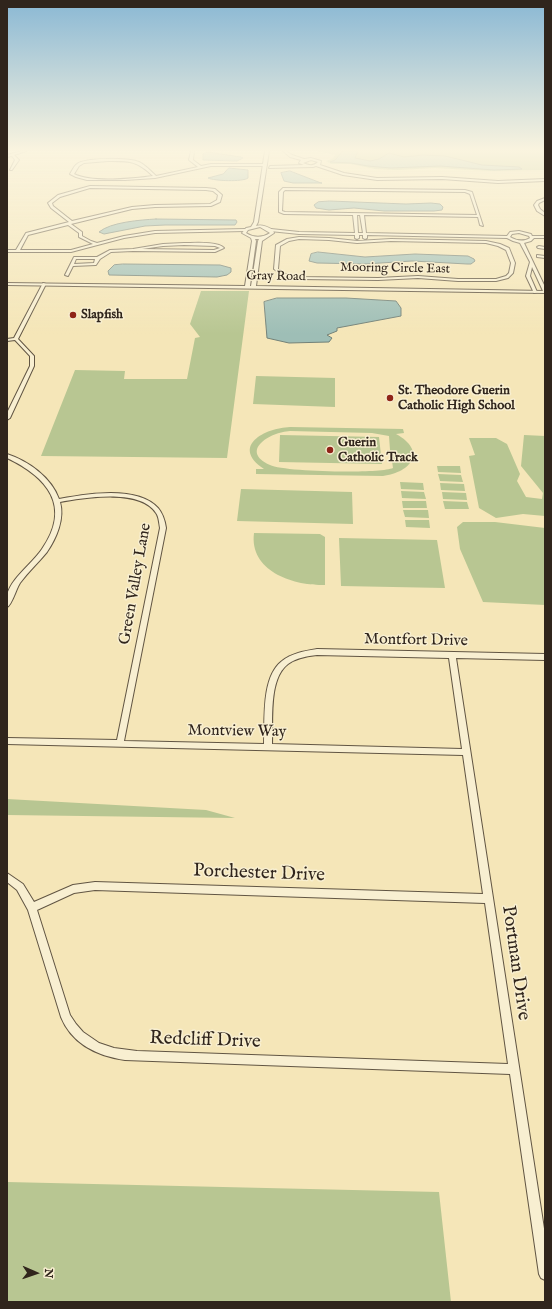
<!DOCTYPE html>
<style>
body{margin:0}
#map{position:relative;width:552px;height:1309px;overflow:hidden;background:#f5e6b8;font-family:"IM FELL English",serif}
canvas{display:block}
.frame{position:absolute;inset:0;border:8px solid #30251c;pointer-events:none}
.north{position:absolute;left:16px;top:1253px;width:40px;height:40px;-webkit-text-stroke:3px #f8efd1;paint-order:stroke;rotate:92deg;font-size:11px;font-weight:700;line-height:16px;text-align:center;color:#30251c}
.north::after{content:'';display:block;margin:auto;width:14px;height:18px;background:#30251c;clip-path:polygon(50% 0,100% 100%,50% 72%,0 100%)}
</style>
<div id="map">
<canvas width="552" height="1309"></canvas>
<div class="frame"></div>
<div class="north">N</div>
</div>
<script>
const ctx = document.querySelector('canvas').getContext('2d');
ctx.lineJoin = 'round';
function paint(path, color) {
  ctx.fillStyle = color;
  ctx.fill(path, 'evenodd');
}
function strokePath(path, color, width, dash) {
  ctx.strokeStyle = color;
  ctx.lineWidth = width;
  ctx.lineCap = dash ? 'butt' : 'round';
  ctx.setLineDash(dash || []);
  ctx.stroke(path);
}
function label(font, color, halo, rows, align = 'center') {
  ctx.font = font + ' "IM FELL English",serif';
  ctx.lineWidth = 3;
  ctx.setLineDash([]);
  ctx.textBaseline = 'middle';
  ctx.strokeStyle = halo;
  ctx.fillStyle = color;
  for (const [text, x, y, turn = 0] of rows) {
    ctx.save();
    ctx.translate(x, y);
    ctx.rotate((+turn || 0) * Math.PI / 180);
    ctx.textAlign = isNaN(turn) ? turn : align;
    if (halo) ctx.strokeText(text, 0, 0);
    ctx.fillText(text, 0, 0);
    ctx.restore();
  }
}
paint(new Path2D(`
 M 316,151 L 545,151 L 545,170 L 490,171 L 435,168 L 397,170 L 375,169 L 350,164 L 331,164 L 326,161 L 332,159 L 335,155 Z
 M 201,291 L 249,291 L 227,458 L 41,456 L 75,370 L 125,371 L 124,379 L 187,379 L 195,338 L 200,337 L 190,324 Z
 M 256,376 L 335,378 L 335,407 L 253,404 Z
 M 290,427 L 403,429 L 404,433 L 396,434 C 427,451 412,472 383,476 L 256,474 L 256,469 L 264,469 C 230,446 265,428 290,427 ZM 290,431 L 372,433 L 389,436 L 390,450 L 387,450 L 388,453 L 391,454 L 393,468 C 379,474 284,472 270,465 C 239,451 270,432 290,431 Z
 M 280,435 L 379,437 L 382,464 L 279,462 Z
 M 524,435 L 545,436 L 545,516 L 523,514 L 496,518 L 479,508 L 469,456 L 475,455 L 469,438 L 496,438 L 507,444 L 520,474 L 517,481 L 526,497 L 542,499 L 543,493 L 521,466 Z
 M 437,466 L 460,466 L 461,473 L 438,472 Z
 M 438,474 L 461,475 L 463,482 L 440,481 Z
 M 400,482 L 423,483 L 424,490 L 401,489 Z
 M 440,483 L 464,484 L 465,491 L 441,490 Z
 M 241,489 L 352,492 L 353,524 L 237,521 Z
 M 401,491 L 424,492 L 426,499 L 402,498 Z
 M 442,492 L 466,493 L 467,500 L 443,499 Z
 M 402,501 L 426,501 L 427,508 L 403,508 Z
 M 443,501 L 467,502 L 469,509 L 445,509 Z
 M 403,510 L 428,510 L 429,518 L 405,517 Z
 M 405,520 L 429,520 L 430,528 L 406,527 Z
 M 463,522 L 495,522 L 545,528 L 545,605 L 483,602 L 460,549 L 457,527 Z
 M 254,533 L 320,534 L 325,537 L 325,585 C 295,586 249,572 254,533 Z
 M 339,538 L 437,540 L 445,588 L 341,586 Z
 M 7,799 L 206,810 L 235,818 L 7,815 Z
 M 7,1182 L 439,1192 L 451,1302 L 7,1302 Z`), '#b8c692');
const water = new Path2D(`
 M 343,151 L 358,151 L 355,158 L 370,161 L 379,159 L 389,153 L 404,157 L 423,155 L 445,156 L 482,165 L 519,167 L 522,169 L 494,170 L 440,166 L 391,168 L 368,166 L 351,163 L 330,162 L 335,160 Z
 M 208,152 L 241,157 L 243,158 L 237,161 L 203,160 L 203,154 Z
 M 229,168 L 248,170 L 248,178 C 243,182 214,181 208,178 L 223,174 Z
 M 290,171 L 321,183 L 322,183 L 293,183 L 284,181 L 281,173 Z
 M 330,201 L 406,204 L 431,203 L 440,204 L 443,207 L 442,210 L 434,211 L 384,211 L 354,208 L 329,210 L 316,208 L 314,205 L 318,202 Z
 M 156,219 L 236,220 L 237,222 L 235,225 L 165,225 L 145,226 L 104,234 L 99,232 C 111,222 140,220 156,219 Z
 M 318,252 L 365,257 L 415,254 L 468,256 L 474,259 L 475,261 L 471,264 L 467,264 L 412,261 L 365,264 L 317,263 L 309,261 L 311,254 Z
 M 123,264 L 220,265 L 231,268 L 231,272 L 227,275 L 217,277 L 109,275 L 108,271 L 114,265 Z
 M 277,298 L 346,298 L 396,301 L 401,308 L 401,316 L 337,328 L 337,331 L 327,335 L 332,338 L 329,342 L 289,343 L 267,338 L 264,302 Z`);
paint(water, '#9ebeb6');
strokePath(water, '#728178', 1);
const minor = new Path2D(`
 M 22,151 L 26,151 L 14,155 L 19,160 L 12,170 L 10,170 L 15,160 L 12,156 L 7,157 L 7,155 Z
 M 191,151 L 194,151 L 193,160 L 201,166 L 211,164 L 265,164 L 267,165 L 265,166 L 211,166 L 155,178 L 125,180 L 87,180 L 76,177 L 70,174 C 72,171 74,166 77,164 C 87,157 128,158 139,162 C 145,165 151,171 156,176 L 198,167 L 189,160 ZM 108,161 C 129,161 136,160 153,176 C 133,179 91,183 74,174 L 79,166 L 84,163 Z
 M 283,151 L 286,151 L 292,155 L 304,159 L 311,158 L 321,161 L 320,165 L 344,173 L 377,178 L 442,177 L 498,181 L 545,179 L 545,181 L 498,183 L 442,179 L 377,180 L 343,175 L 316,166 L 313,167 L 269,168 L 270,166 L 304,165 L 299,163 L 301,160 L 290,157 ZM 311,160 L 318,162 C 313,167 308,165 303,163 Z
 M 90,186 L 206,188 L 215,189 L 222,195 L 220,202 L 211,206 L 155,207 L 132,209 L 71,224 L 82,232 L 82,236 L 91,241 L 97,243 L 124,236 L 155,231 L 245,229 L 247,230 L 245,231 L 155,233 L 124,238 L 71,252 L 7,252 L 7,250 L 16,250 L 26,233 L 69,222 L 51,208 L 48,203 L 58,195 ZM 90,188 L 206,190 L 213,191 L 218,195 L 217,200 L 210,204 L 155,205 L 132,207 L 72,221 L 53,206 L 52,203 L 60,197 ZM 68,225 L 79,233 L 79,237 L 93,244 L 71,250 L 20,250 L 28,235 Z
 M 283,188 L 465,190 L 472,192 L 483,226 L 480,225 L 478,217 L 364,215 L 366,233 L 507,236 L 510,232 L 519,231 L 531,234 L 532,236 L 545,236 L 545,238 L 534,238 L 531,241 L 524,243 L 545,287 L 545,292 L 543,291 L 532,267 L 530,276 L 537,292 L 534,293 L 526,276 L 530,262 L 520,243 L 513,241 L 507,238 L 367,235 L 367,238 L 365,239 L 363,238 L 363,235 L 359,235 L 359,238 L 357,239 L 355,238 L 355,235 L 299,234 L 270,231 L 270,229 L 271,229 L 299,232 L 355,233 L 353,215 L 284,214 L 279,212 L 279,192 ZM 285,190 L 465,192 L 470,194 L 477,215 L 285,212 L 282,211 L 283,192 ZM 357,215 L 360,215 L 363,233 L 358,233 ZM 519,233 L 529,236 L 530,238 C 523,242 517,241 510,237 L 512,234 Z
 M 545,198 L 545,200 L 539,203 L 538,205 L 540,209 L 545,213 L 545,216 L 537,211 L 534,205 L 537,201 Z
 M 299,237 L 329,238 L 357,241 L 391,239 L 486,241 L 500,244 L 509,248 L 515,263 L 513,273 L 508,278 L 496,281 L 458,281 L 418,278 L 378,280 L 300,279 L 285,277 L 274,269 L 276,245 L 287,239 ZM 299,239 L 329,240 L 357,243 L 391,241 L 486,243 L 498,246 L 506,250 L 511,263 L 509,273 L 506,276 L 496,279 L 458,279 L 418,276 L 378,278 L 300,277 L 287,275 L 278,269 L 280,246 L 289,241 Z
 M 184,243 C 194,243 218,241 224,248 L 215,252 L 133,251 L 111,252 L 100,259 L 96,265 L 73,266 L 68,276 L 65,275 L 74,257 L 97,257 L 110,250 L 133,249 L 163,244 ZM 184,245 L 215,246 L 220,248 L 214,250 L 142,249 L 163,246 ZM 76,259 L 95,259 L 94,263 L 74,264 Z
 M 539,246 L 545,247 L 545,249 L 538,248 L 537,247 Z
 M 537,255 L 545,256 L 545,258 L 537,257 Z
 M 43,283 L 46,284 L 18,339 L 34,356 L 34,366 L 10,418 L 7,420 L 7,413 L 30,366 L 30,356 L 15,340 L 7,341 L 7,339 L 14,338 Z
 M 7,454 C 28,461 51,477 59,499 C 86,494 137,485 158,508 C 163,514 165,521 166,528 L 124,741 L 264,744 C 265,720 261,677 282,661 C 292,653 305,651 317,649 L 545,654 L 545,660 L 456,658 L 545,1235 L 545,1280 L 541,1278 L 539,1274 L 510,1074 L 125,1060 C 98,1056 72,1044 61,1017 L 28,910 L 17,890 L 7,882 L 7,873 L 23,884 L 34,902 L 73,885 L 95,882 L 483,894 L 463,755 L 7,744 L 7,738 L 117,740 L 160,528 C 159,523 159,517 156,513 C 140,488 84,498 60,502 C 65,519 56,539 47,552 C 38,563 28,572 20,583 C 16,589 12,605 7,607 C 7,604 6,599 7,595 C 12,577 32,564 42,549 C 72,506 47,477 7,458 ZM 317,655 L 449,658 L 462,749 L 272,744 C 273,722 268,679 288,664 C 296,658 307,656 317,655 ZM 95,890 L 485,903 L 508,1064 L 137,1051 L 114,1048 L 99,1043 L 83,1032 L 76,1024 L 70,1015 L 37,910 L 74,893 Z`);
const tertiary = new Path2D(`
 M 265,151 L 269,151 L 258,222 L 256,226 C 262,224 268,227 273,230 L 274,233 L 262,241 L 256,286 L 545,291 L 545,293 L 7,285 L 7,283 L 245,286 L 252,241 L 251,238 L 242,233 L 246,228 L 251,227 L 254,222 ZM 260,227 L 270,233 C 262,238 254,238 246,233 L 248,230 ZM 255,239 L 259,239 L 258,241 L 251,286 L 250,286 L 256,241 Z`);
strokePath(minor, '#615543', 2);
strokePath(tertiary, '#615543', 2);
paint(minor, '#f8efd1');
paint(tertiary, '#f8efd1');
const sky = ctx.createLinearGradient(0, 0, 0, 334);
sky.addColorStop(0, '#8ab8d4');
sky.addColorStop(0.45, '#faf4df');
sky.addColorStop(1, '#faf4df00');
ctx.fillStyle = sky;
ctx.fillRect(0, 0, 552, 334);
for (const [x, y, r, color] of [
 [73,315,4,"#8f2418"],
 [390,398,4,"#8f2418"],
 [330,450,4,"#8f2418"]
]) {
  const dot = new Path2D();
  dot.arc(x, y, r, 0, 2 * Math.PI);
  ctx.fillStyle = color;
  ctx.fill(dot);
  strokePath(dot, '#f8efd1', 1.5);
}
label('13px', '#30251c', '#f8efd1', [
 ["Mooring Circle East",395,269,1],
 ["Gray Road",276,277,1]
]);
label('bold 13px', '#30251c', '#f8efd1', [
 ["Slapfish",81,315],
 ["St. Theodore Guerin",398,391],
 ["Catholic High School",398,406],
 ["Guerin",338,443],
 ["Catholic Track",338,458]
], 'left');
label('16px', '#30251c', '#f8efd1', [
 ["Green Valley Lane",136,584,-80],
 ["Montfort Drive",416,641,1],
 ["Montview Way",237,732,1]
]);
label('19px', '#30251c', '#f8efd1', [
 ["Porchester Drive",259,874,2],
 ["Portman Drive",515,963,82],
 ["Redcliff Drive",205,1041,2]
]);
</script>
